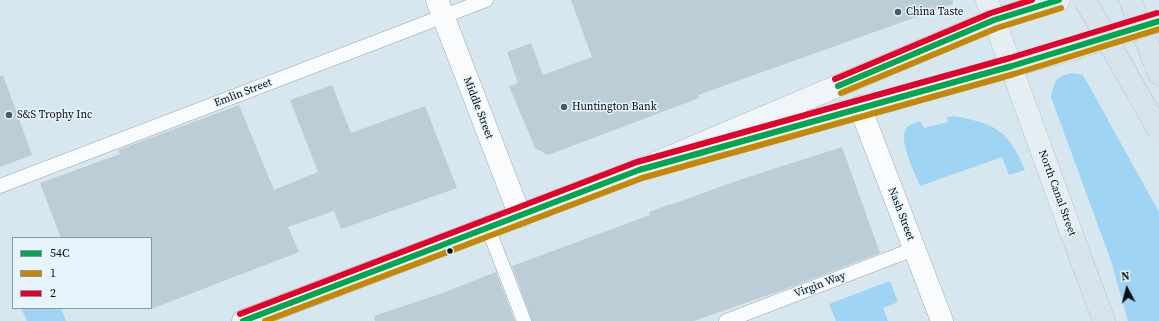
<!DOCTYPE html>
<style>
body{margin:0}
#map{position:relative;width:1159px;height:321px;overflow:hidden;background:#d6e7f0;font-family:"Source Serif 4",serif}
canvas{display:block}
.legend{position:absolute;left:12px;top:237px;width:140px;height:72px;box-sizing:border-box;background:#e8f4fb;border:1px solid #8d989e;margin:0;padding:5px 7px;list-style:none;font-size:12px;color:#040d13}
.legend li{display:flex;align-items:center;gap:8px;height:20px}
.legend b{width:20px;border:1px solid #8d989e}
.north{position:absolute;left:1107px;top:269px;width:40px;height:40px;-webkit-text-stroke:3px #e8f4fb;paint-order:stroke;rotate:353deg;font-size:11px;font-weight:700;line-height:16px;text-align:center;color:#040d13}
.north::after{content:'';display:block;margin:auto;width:14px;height:18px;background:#040d13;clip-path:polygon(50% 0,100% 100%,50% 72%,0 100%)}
</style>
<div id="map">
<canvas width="1159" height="321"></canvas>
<ul class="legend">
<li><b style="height:5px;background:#00a651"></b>54C</li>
<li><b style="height:5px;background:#c68704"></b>1</li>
<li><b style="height:5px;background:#e4002b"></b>2</li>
</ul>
<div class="north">N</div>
</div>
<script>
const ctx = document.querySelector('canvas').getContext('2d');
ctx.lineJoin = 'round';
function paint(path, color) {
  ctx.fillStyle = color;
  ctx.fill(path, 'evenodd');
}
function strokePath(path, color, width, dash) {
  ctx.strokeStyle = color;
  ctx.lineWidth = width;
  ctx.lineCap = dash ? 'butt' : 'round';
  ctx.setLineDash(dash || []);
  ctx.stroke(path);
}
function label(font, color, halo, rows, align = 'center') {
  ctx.font = font + ' "Source Serif 4",serif';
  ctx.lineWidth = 3;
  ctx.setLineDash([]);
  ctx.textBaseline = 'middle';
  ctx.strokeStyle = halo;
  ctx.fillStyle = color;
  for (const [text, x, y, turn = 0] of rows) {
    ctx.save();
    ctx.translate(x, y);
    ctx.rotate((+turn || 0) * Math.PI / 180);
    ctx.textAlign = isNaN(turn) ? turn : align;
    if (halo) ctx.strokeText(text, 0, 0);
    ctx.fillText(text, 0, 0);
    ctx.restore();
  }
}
paint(new Path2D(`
 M 1072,73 L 1083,75 L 1159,212 L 1159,321 L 1128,321 L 1111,261 L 1051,97 C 1055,81 1055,77 1072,73 Z
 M 954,116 C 995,124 1008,129 1025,170 L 1009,175 L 1002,157 L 920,186 C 915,173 896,137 908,126 C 911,124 916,123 920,121 L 924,128 L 948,122 L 947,117 Z
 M 890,281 L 898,302 L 883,308 L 888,321 L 836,321 L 829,304 Z
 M 21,308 L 61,308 L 66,321 L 27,321 Z`), '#9fd5f2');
paint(new Path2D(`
 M 571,0 L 953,0 L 953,4 L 698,95 L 699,98 L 548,155 L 535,148 L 509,86 L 518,83 L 507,52 L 531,43 L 543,75 L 592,57 Z
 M 3,75 L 32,155 L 0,167 L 0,76 Z
 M 332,85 L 351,133 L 425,106 L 457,188 L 341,229 L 334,211 L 288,227 L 299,252 L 151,309 L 151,238 L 61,238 L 40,183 L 120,154 L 118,150 L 239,105 L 274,190 L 318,172 L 290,100 Z
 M 842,147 L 880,253 L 783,290 L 694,321 L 532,321 L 512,266 L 650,215 L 649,212 L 670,204 L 670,205 L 739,180 Z
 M 496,272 L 515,321 L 375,321 L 374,316 L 443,293 Z`), '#bbced7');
const lane = new Path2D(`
 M 0,186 L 486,0
 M 488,228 L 524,321
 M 726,321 L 914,249`);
const street = new Path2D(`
 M 437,0 L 520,216
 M 860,107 L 942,321`);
const secondary = new Path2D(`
 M 733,144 L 1012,66
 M 243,321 L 639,170 L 994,20`);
const primary = new Path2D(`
 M 987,0 L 1074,240
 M 994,20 L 1059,0
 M 1012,66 L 1069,50`);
const highway = new Path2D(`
 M 1130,0 L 1159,74
 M 1074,240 L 1104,321`);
strokePath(lane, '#98a5ac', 15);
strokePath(street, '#98a5ac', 23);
strokePath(secondary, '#98a5ac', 23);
strokePath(primary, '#bac1c6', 23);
strokePath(highway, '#bac1c6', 23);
strokePath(lane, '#f9fbfd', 14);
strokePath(street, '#f9fbfd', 22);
strokePath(secondary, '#eff5f8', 22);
strokePath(primary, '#e5eef3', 22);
strokePath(highway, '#d8e4eb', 22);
const primaryBridge = new Path2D(`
 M 1069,50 L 1159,21`);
const highwayBridge = new Path2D(`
 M 1085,0 L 1159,131`);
strokePath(primaryBridge, '#bac1c6', 23, []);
strokePath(highwayBridge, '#bac1c6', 23, []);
strokePath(primaryBridge, '#e5eef3', 22);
strokePath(highwayBridge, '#d8e4eb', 22);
strokePath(new Path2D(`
 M 838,86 L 994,20 L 1059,0
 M 243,321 L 639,170 L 1012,66 L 1159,21`), '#00a651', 6);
strokePath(new Path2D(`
 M 841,93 L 997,28 L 1061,8
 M 265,321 L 642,178 L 1014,74 L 1159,29`), '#c68704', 6);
strokePath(new Path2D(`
 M 835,79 L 991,13 L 1032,0
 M 240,314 L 637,162 L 1010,58 L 1157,13`), '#e4002b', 6);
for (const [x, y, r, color] of [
 [898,12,4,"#4e5960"],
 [564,107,4,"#4e5960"],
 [9,115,4,"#4e5960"],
 [450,251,3.5,"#040d13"]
]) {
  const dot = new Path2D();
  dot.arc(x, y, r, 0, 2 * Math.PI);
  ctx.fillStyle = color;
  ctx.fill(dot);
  strokePath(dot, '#e8f4fb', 1.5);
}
label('11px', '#040d13', '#e8f4fb', [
 ["China Taste",906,12],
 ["Huntington Bank",572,107],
 ["S&S Trophy Inc",17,115]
], 'left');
label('11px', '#040d13', '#e8f4fb', [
 ["Emlin Street",243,93,-21],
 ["Middle Street",478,108,69],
 ["North Canal Street",1057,193,70],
 ["Nash Street",901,214,69],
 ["Virgin Way",820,285,-21]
]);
</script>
